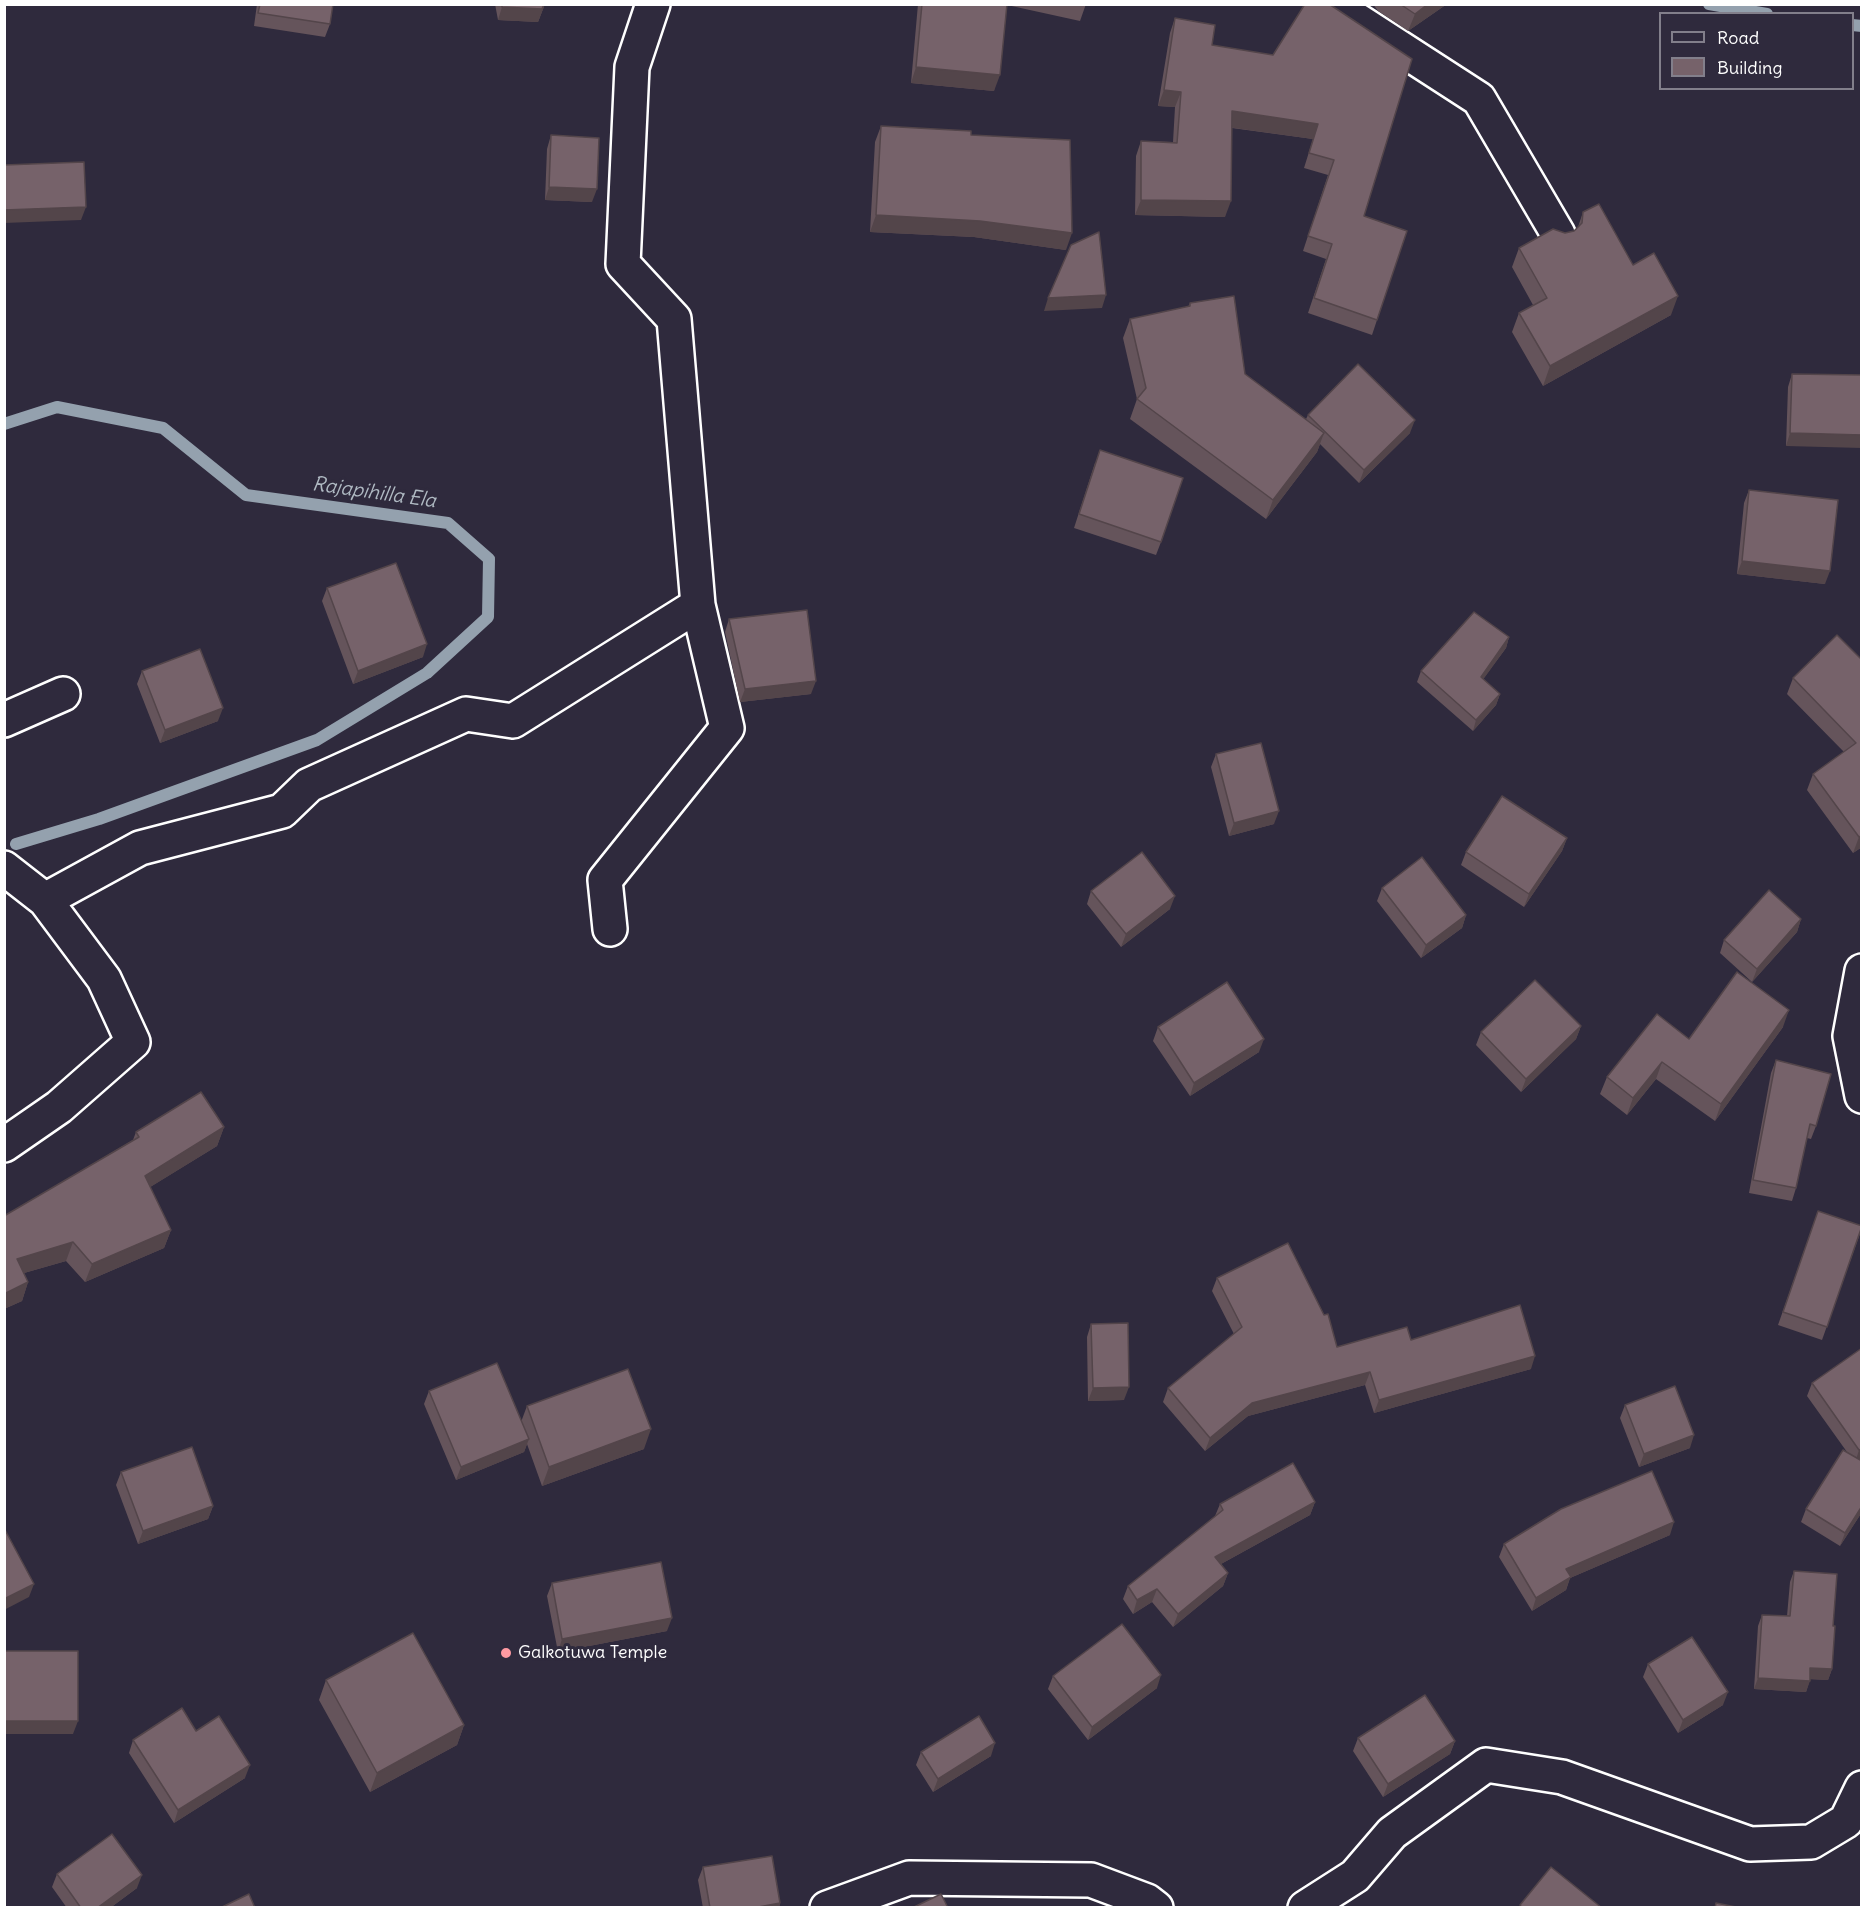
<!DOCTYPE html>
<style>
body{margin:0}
#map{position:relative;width:1866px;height:1912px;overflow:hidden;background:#2f2a3d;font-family:Delius,sans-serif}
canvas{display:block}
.frame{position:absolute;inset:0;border:6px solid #fff;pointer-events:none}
.legend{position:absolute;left:1659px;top:12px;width:195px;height:78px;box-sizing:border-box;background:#2f2a3d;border:2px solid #827f8b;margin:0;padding:8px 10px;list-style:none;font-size:18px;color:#fff}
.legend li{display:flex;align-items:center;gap:12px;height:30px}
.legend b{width:30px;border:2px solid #827f8b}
</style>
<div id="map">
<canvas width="1866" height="1912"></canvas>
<div class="frame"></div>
<ul class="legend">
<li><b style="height:8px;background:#2f2a3d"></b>Road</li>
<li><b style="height:16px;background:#76626a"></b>Building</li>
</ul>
</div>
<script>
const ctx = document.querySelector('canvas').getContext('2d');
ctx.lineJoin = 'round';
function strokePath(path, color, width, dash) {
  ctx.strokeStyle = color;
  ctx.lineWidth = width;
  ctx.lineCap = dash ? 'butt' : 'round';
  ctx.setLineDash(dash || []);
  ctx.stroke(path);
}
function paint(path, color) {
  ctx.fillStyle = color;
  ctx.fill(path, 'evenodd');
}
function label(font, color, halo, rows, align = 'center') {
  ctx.font = font + ' Delius,sans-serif';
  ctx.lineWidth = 6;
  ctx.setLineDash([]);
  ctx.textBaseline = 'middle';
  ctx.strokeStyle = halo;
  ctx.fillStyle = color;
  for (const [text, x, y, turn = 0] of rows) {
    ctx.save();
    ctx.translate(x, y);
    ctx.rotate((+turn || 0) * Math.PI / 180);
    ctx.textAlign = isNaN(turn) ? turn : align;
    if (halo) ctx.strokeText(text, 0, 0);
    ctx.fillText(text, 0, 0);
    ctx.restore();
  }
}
strokePath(new Path2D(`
 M 1709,4 L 1767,14
 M 1852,25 L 1862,26
 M 4,424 L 57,407 L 163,428 L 246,495 L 448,523 L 489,559 L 488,617 L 427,673 L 317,740 L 99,819 L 16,844`), '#94a1ae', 12);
const minor = new Path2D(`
 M 1332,4 L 1479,99 L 1558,234
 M 4,720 L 63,694
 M 4,868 L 45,900 L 104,979 L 133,1042 L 59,1107 L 4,1145
 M 45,900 L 140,848 L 282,811 L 309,785 L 466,714 L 513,721 L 698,605
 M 610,929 L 605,880 L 727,728 L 698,605 L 674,319 L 623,264 L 632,67 L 653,4
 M 1862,971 L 1850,1036 L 1862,1096
 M 827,1908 L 909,1878 L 1091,1880 L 1147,1901 L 1156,1908
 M 1305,1908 L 1355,1876 L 1392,1833 L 1486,1765 L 1562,1777 L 1750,1844 L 1811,1842 L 1846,1821 L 1862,1788`);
strokePath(minor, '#fff', 38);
strokePath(minor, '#2f2a3d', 33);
paint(new Path2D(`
 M 257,4 L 333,4 L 330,24 L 325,37 L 254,26 Z
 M 495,4 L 545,4 L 538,22 L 498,20 Z
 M 918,4 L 1086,4 L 1080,21 L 1007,5 L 994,91 L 911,83 Z
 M 1305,4 L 1364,216 L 1377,320 L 1372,335 L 1308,313 L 1326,259 L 1303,251 L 1328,175 L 1304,168 L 1313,139 L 1232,128 L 1225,217 L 1135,215 L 1136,156 L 1141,141 L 1173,142 L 1175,107 L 1158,106 L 1170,33 L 1175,18 L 1212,45 L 1273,55 Z
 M 1373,4 L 1447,4 L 1408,31 L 1378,11 Z
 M 881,126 L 971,135 L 1066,250 L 974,237 L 870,232 L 875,142 Z
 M 551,135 L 592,202 L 545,200 L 547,149 Z
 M 1583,212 L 1633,265 L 1671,315 L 1543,386 L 1512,332 L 1519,313 L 1533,305 L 1512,267 L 1519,248 L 1574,231 L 1578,227 Z
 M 1190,303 L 1245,374 L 1306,419 L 1308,415 L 1410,433 L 1359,483 L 1320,444 L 1317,452 L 1266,519 L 1130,419 L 1137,399 L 1123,338 L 1130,319 L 1188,307 Z
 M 1792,374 L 1862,375 L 1786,446 L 1788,387 Z
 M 1095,463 L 1161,542 L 1156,555 L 1074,528 Z
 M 1749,490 L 1825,584 L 1737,574 L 1744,503 Z
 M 327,588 L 423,657 L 353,684 L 322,601 Z
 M 729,619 L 811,694 L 740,702 L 725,632 Z
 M 1509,637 L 1506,648 L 1483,679 L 1500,694 L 1496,705 L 1473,731 L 1417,682 L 1421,671 Z
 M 1862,660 L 1862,847 L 1853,853 L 1807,790 L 1813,774 L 1844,752 L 1787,694 L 1793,678 Z
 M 142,671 L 218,721 L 160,743 L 137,684 Z
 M 1216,754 L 1274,824 L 1229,836 L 1211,767 Z
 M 1567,838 L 1562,851 L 1524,907 L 1461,865 L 1466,852 Z
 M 1382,888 L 1466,915 L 1462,928 L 1421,958 L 1377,901 Z
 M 1091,891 L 1170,909 L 1121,947 L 1087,904 Z
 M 1801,919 L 1797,932 L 1752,982 L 1720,953 L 1724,940 Z
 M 1581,1026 L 1576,1039 L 1521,1092 L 1476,1045 L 1481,1032 Z
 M 1158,1027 L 1259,1052 L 1190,1096 L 1153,1041 Z
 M 1783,1027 L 1715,1121 L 1656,1079 L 1627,1115 L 1600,1094 L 1607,1077 L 1689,1039 Z
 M 1776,1060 L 1816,1126 L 1811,1139 L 1807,1138 L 1796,1188 L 1792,1201 L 1749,1193 L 1771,1073 Z
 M 224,1127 L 217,1146 L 150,1187 L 171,1230 L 164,1248 L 85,1282 L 66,1261 L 24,1273 L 28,1282 L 22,1301 L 4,1309 L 4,1216 L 133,1140 L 136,1132 Z
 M 1818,1211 L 1862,1228 L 1822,1340 L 1778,1325 Z
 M 1217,1278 L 1337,1347 L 1411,1340 L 1531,1369 L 1374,1413 L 1365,1385 L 1248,1416 L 1205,1451 L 1163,1402 L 1168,1388 L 1234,1334 L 1212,1291 Z
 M 1091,1324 L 1124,1400 L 1088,1401 L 1087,1337 Z
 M 1862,1348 L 1862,1458 L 1859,1460 L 1862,1512 L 1840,1546 L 1801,1522 L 1806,1509 L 1847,1452 L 1807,1396 L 1812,1383 Z
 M 429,1391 L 521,1422 L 527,1406 L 644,1449 L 542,1486 L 527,1444 L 524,1452 L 456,1480 L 424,1404 Z
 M 1625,1405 L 1690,1448 L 1639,1467 L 1620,1418 Z
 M 121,1472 L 213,1506 L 208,1519 L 138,1544 L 116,1485 Z
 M 1315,1502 L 1310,1515 L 1221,1564 L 1228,1573 L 1223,1586 L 1173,1627 L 1152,1602 L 1133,1614 L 1123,1599 L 1128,1586 L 1215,1516 L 1220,1504 Z
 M 1670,1535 L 1570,1578 L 1566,1590 L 1532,1611 L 1499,1557 L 1504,1544 Z
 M 1794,1571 L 1833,1626 L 1832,1669 L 1828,1680 L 1810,1679 L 1806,1692 L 1754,1689 L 1758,1626 L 1762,1615 L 1787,1616 L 1790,1582 Z
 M 552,1583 L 667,1631 L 558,1652 L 547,1596 Z
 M 1648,1664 L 1723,1705 L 1678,1733 L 1643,1677 Z
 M 1053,1676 L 1157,1688 L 1088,1740 L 1048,1689 Z
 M 326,1680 L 464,1725 L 457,1745 L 370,1792 L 319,1700 Z
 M 196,1731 L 245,1778 L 174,1823 L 129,1753 L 133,1740 Z
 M 1358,1738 L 1455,1741 L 1450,1754 L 1383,1797 L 1353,1751 Z
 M 921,1752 L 991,1756 L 933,1792 L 916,1765 Z
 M 703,1867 L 780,1903 L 779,1908 L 703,1908 L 698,1880 Z
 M 57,1874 L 137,1888 L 110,1908 L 67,1908 L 52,1887 Z`), '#65545b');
paint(new Path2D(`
 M 545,4 L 538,22 L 498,20 L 502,7 Z
 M 1428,4 L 1447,4 L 1408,31 L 1415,14 Z
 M 916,67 L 1000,75 L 994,91 L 911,83 Z
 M 1164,90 L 1181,92 L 1175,107 L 1158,106 Z
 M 1232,111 L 1318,124 L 1313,139 L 1227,127 Z
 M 549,187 L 597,189 L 592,202 L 545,200 Z
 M 1141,200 L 1231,201 L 1225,217 L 1135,215 Z
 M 86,207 L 81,220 L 4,223 L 4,210 Z
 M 876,215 L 980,221 L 1072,233 L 1066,250 L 974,237 L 870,232 Z
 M 1106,295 L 1102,308 L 1044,311 L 1048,298 Z
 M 1678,296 L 1671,315 L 1543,386 L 1550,366 Z
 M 1415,420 L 1410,433 L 1359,483 L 1364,470 Z
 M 1324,433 L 1317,452 L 1266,519 L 1273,500 Z
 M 1790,433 L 1862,435 L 1862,448 L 1786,446 Z
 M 1742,561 L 1830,571 L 1825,584 L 1737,574 Z
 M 1509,637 L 1506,648 L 1477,688 L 1481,677 Z
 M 427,644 L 423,657 L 353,684 L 358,671 Z
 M 816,681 L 811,694 L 740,702 L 745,689 Z
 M 1500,694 L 1496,705 L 1473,731 L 1476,720 Z
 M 223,708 L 218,721 L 160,743 L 165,730 Z
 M 1279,811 L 1274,824 L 1229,836 L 1234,823 Z
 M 1862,835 L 1862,847 L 1853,853 L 1859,837 Z
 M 1567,838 L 1562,851 L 1524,907 L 1529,894 Z
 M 1175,896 L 1170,909 L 1121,947 L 1126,934 Z
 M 1466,915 L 1462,928 L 1421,958 L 1426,945 Z
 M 1801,919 L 1797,932 L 1752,982 L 1757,969 Z
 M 1789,1010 L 1783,1027 L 1715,1121 L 1721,1104 Z
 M 1581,1026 L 1576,1039 L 1521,1092 L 1526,1079 Z
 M 1264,1039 L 1259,1052 L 1190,1096 L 1194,1083 Z
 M 1662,1062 L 1656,1079 L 1627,1115 L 1633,1098 Z
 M 224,1127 L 217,1146 L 139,1194 L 145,1176 Z
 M 171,1230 L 164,1248 L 85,1282 L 92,1264 Z
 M 73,1242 L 66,1261 L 10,1277 L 17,1259 Z
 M 28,1282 L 22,1301 L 4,1309 L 4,1294 Z
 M 1535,1356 L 1531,1369 L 1374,1413 L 1379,1400 Z
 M 1370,1372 L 1365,1385 L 1248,1416 L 1205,1451 L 1210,1438 L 1252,1403 Z
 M 1129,1387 L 1124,1400 L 1088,1401 L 1093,1388 Z
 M 651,1429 L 644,1449 L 542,1486 L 549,1467 Z
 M 1694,1435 L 1690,1448 L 1639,1467 L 1644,1454 Z
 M 529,1439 L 524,1452 L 456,1480 L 461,1467 Z
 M 1862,1449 L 1862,1458 L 1855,1463 L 1859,1450 Z
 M 1315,1502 L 1310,1515 L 1210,1570 L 1215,1557 Z
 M 213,1506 L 208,1519 L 138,1544 L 143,1531 Z
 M 1862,1506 L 1862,1512 L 1840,1546 L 1845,1533 Z
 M 1674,1522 L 1670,1535 L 1570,1578 L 1566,1590 L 1532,1611 L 1536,1598 L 1566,1569 Z
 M 1228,1573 L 1223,1586 L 1173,1627 L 1178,1614 Z
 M 34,1584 L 29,1597 L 4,1610 L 4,1599 Z
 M 1157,1589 L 1152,1602 L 1133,1614 L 1137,1600 Z
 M 672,1618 L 667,1631 L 558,1652 L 562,1639 Z
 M 1810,1668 L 1832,1669 L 1828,1680 L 1806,1679 Z
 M 1161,1675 L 1157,1688 L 1088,1740 L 1092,1727 Z
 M 1758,1678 L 1810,1681 L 1806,1692 L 1754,1689 Z
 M 1728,1692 L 1723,1705 L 1678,1733 L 1683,1720 Z
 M 4,1721 L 78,1721 L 73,1734 L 4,1734 Z
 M 464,1725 L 457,1745 L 370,1792 L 377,1773 Z
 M 1455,1741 L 1450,1754 L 1383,1797 L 1388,1784 Z
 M 995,1743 L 991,1756 L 933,1792 L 938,1779 Z
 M 250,1765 L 245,1778 L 174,1823 L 178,1810 Z
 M 142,1875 L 137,1888 L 110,1908 L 97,1908 Z
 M 780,1903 L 779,1908 L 753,1908 Z`), '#53454a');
const building = new Path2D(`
 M 260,4 L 333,4 L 330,24 L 258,13 Z
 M 502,4 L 544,4 L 542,9 L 502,7 Z
 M 922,4 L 1007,4 L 1000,75 L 916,67 Z
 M 1305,4 L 1329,4 L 1412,59 L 1364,216 L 1407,231 L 1377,320 L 1314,298 L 1332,244 L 1308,236 L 1334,160 L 1309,153 L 1318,124 L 1232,111 L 1231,201 L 1141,200 L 1141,141 L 1177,143 L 1181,92 L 1164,90 L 1175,18 L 1215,25 L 1212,45 L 1273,55 Z
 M 1400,4 L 1428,4 L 1415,14 Z
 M 881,126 L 971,131 L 971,135 L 1070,140 L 1072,233 L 980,221 L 876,215 Z
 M 551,135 L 599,138 L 597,189 L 549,187 Z
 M 84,162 L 86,207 L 4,210 L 4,165 Z
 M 1599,204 L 1633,265 L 1654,253 L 1678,296 L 1550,366 L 1519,313 L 1547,298 L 1519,248 L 1553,229 L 1565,233 L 1574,231 L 1582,223 L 1583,212 Z
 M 1099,232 L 1106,295 L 1048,298 L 1071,245 Z
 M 1234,296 L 1245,374 L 1324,433 L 1273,500 L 1137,399 L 1146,388 L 1130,319 L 1190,306 L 1190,303 Z
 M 1358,364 L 1415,420 L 1364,470 L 1308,415 Z
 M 1792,374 L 1862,375 L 1862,435 L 1790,433 Z
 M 1100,450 L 1183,478 L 1161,542 L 1079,514 Z
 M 1749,490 L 1838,500 L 1830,571 L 1742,561 Z
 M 396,563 L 427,644 L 358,671 L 327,588 Z
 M 807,610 L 816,681 L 745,689 L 729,619 Z
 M 1474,612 L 1509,637 L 1481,677 L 1500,694 L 1476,720 L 1421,671 Z
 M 1837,635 L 1862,660 L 1862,835 L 1859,837 L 1813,774 L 1856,743 L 1793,678 Z
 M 200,649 L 223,708 L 165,730 L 142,671 Z
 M 1261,743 L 1279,811 L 1234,823 L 1216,754 Z
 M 1502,796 L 1567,838 L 1529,894 L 1466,852 Z
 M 1142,852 L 1175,896 L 1126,934 L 1091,891 Z
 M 1422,857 L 1466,915 L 1426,945 L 1382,888 Z
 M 1769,890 L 1801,919 L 1757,969 L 1724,940 Z
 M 1737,972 L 1789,1010 L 1721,1104 L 1662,1062 L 1633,1098 L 1607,1077 L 1657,1014 L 1689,1039 Z
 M 1535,980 L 1581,1026 L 1526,1079 L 1481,1032 Z
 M 1227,982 L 1264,1039 L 1194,1083 L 1158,1027 Z
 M 1776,1060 L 1831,1074 L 1816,1126 L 1810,1124 L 1796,1188 L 1753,1180 Z
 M 201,1092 L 224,1127 L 145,1176 L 171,1230 L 92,1264 L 73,1242 L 17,1259 L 28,1282 L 4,1294 L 4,1216 L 139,1137 L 136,1132 Z
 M 1818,1211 L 1862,1226 L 1827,1327 L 1783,1312 Z
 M 1288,1243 L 1324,1315 L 1328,1314 L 1337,1347 L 1407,1327 L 1411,1340 L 1520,1305 L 1535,1356 L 1379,1400 L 1370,1372 L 1252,1403 L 1210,1438 L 1168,1388 L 1242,1327 L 1217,1278 Z
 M 1128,1323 L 1129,1387 L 1093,1388 L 1091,1324 Z
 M 1862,1348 L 1862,1449 L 1859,1450 L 1812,1383 Z
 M 497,1363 L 529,1439 L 461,1467 L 429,1391 Z
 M 628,1369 L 651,1429 L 549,1467 L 527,1406 Z
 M 1675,1386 L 1694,1435 L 1644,1454 L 1625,1405 Z
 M 192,1447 L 213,1506 L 143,1531 L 121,1472 Z
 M 1843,1450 L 1862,1461 L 1862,1506 L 1845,1533 L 1806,1509 Z
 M 1293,1463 L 1315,1502 L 1215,1557 L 1228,1573 L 1178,1614 L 1157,1589 L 1137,1600 L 1128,1586 L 1223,1510 L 1220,1504 Z
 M 1652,1471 L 1674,1522 L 1566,1569 L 1571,1577 L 1536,1598 L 1504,1544 L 1561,1509 Z
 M 4,1528 L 34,1584 L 4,1599 Z
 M 661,1562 L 672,1618 L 562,1639 L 552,1583 Z
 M 1794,1571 L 1837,1574 L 1833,1626 L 1835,1626 L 1832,1669 L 1810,1668 L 1810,1681 L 1758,1678 L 1762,1615 L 1790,1616 Z
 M 1122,1624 L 1161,1675 L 1092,1727 L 1053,1676 Z
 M 413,1633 L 464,1725 L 377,1773 L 326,1680 Z
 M 1692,1637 L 1728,1692 L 1683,1720 L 1648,1664 Z
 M 4,1651 L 78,1651 L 78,1721 L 4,1721 Z
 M 1425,1695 L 1455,1741 L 1388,1784 L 1358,1738 Z
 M 182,1708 L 196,1731 L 219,1716 L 250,1765 L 178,1810 L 133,1740 Z
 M 979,1716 L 995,1743 L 938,1779 L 921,1752 Z
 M 112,1834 L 142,1875 L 97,1908 L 81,1908 L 57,1874 Z
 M 772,1856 L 780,1903 L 753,1908 L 710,1908 L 703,1867 Z
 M 1551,1867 L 1602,1908 L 1522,1908 L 1520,1905 Z
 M 249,1894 L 255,1908 L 220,1908 Z
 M 941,1894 L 948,1908 L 912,1908 Z
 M 1716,1903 L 1741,1908 L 1715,1908 Z`);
paint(building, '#76626a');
strokePath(building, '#53454a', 1.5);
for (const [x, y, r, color] of [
 [506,1653,6,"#ff9aa2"]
]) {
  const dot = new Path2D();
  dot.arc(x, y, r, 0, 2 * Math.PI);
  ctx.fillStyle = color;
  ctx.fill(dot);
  strokePath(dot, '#2f2a3d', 2);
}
label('18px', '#fff', '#2f2a3d', [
 ["Galkotuwa Temple",518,1653]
], 'left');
label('italic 20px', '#afb9c2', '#2f2a3d', [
 ["Rajapihilla Ela",374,493,8]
]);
</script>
